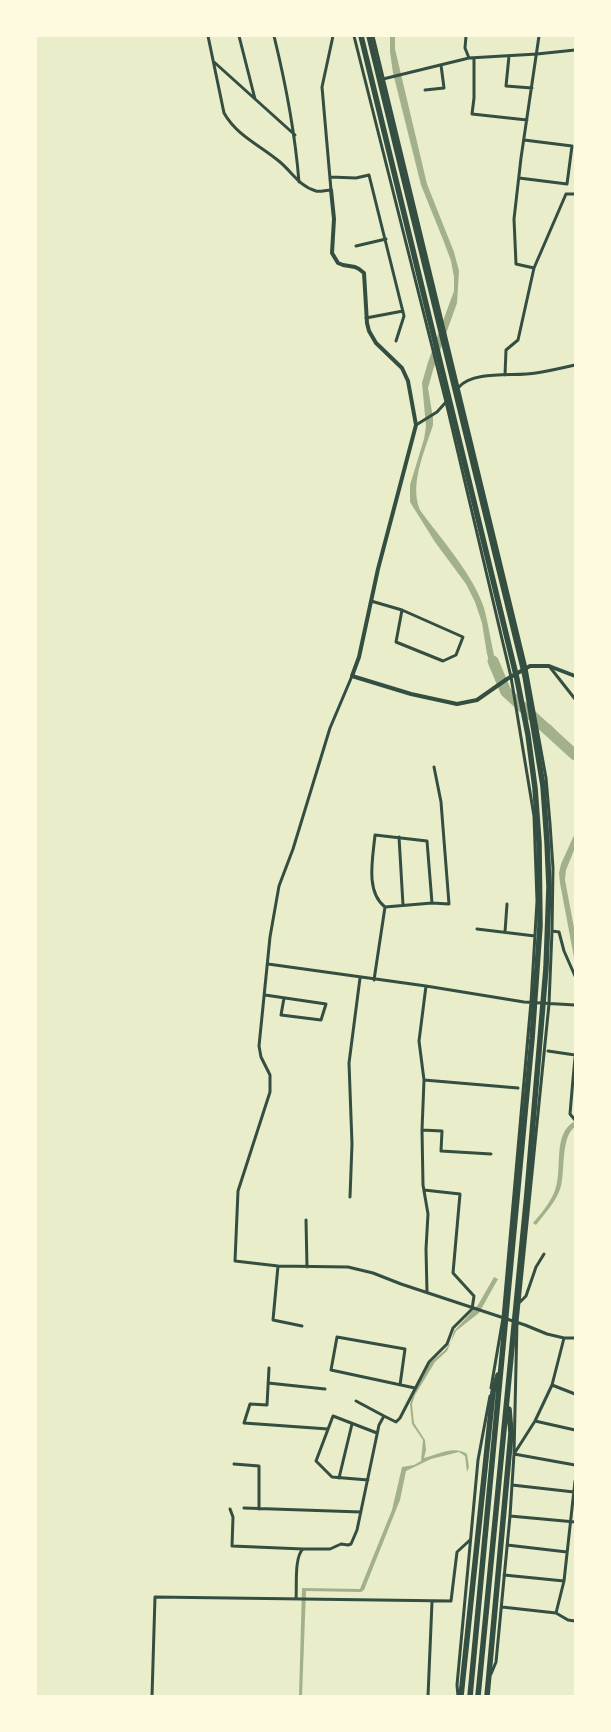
<!DOCTYPE html>
<style>
body{margin:0}
#map{position:relative;width:611px;height:1732px;overflow:hidden;background:#e9edc9;font-family:"Sofia Sans Condensed",sans-serif}
canvas{display:block}
.frame{position:absolute;inset:0;border:37px solid #fefae0;pointer-events:none}
</style>
<div id="map">
<canvas width="611" height="1732"></canvas>
<div class="frame"></div>
</div>
<script>
const ctx = document.querySelector('canvas').getContext('2d');
ctx.lineJoin = 'round';
function paint(path, color) {
  ctx.fillStyle = color;
  ctx.fill(path, 'evenodd');
}
function strokePath(path, color, width, dash) {
  ctx.strokeStyle = color;
  ctx.lineWidth = width;
  ctx.lineCap = dash ? 'butt' : 'round';
  ctx.setLineDash(dash || []);
  ctx.stroke(path);
}
paint(new Path2D(`
 M 390,36 L 395,36 L 395,49 L 427,184 L 454,252 L 459,271 L 457,303 L 433,370 L 428,388 L 433,418 L 433,425 C 425,451 409,484 420,510 C 441,539 473,574 484,608 C 490,630 492,652 499,674 L 494,677 L 487,654 L 482,623 L 475,602 L 466,584 L 435,542 L 410,502 L 410,485 L 424,439 L 426,426 L 422,383 L 428,362 L 454,291 L 454,277 L 451,261 L 444,242 L 421,185 L 393,73 L 390,52 Z
 M 550,724 L 575,751 L 575,760 L 569,752 L 546,729 Z
 M 575,833 L 575,848 L 566,870 L 565,880 L 575,933 L 575,963 L 560,883 L 559,873 L 561,864 Z
 M 575,1121 L 575,1127 C 561,1136 565,1170 561,1186 C 557,1201 545,1213 536,1225 L 533,1223 C 541,1214 549,1204 554,1193 C 564,1171 551,1134 575,1121 Z
 M 494,1277 L 498,1279 L 479,1313 L 456,1331 L 447,1351 L 435,1362 L 415,1395 L 412,1404 L 414,1423 L 425,1440 L 426,1450 L 424,1458 C 438,1454 455,1445 467,1454 L 469,1467 L 467,1472 L 465,1456 L 459,1452 L 431,1459 L 406,1471 L 400,1500 L 364,1590 L 361,1592 L 306,1591 L 302,1696 L 299,1696 L 302,1588 L 360,1589 L 392,1510 L 402,1467 L 414,1465 L 421,1461 L 423,1440 L 412,1424 L 410,1404 L 413,1395 L 430,1363 L 445,1350 L 451,1342 L 454,1331 L 478,1305 Z`), '#a3b18a');
strokePath(new Path2D(`
 M 493,661 L 506,692 L 575,755`), '#a3b18a', 11);
strokePath(new Path2D(`
 M 208,36 L 224,113 C 237,136 260,145 280,162 C 292,172 299,186 316,191 C 320,192 326,190 331,190 L 322,87 L 333,36
 M 239,36 L 255,99
 M 274,36 C 286,85 295,132 299,182
 M 354,36 L 446,402 L 511,677 L 534,816 L 537,901 L 531,1002 L 503,1318 L 491,1388
 M 373,36 L 526,668 L 546,778 L 550,824 L 553,868 L 552,931 L 549,1004 L 517,1322 L 514,1454 L 510,1516 L 496,1662 L 491,1674
 M 466,36 L 465,48 L 469,58 L 537,54 L 575,50
 M 509,56 L 506,86 L 532,88
 M 474,58 L 474,98 L 472,114 L 527,120
 M 214,62 L 295,135
 M 383,79 L 469,58
 M 425,90 L 444,88 L 441,65
 M 330,177 L 356,178 L 369,175 L 404,316 L 396,341
 M 519,178 L 567,184 L 572,146 L 524,140
 M 356,246 L 386,239
 M 534,268 L 516,264 L 514,219 L 521,158 L 539,36
 M 366,318 L 403,311
 M 505,375 L 506,350 L 518,340 L 534,268 L 566,194 L 575,194
 M 459,387 C 474,370 515,377 536,373 C 549,371 562,368 575,365
 M 416,425 L 437,412 L 446,402
 M 371,601 L 402,610 L 463,637 L 456,655 L 443,661 L 396,642 L 402,610
 M 549,666 L 575,699
 M 352,676 L 330,728 L 293,849 L 279,886 L 270,937 L 259,1046 L 261,1057 L 270,1075 L 270,1092 L 238,1191 L 235,1261 L 278,1266 L 348,1267 L 373,1273 L 401,1284 L 525,1325 L 547,1334 L 564,1338 L 575,1338
 M 399,837 L 403,905
 M 385,907 C 365,892 373,857 375,835 L 427,841 L 432,903
 M 477,929 L 535,936
 M 552,931 L 559,932 L 564,951 L 575,976
 M 505,932 L 507,904
 M 268,964 L 426,986 L 419,1041 L 424,1080 L 422,1130 L 423,1185 L 428,1214 L 426,1249 L 427,1292
 M 374,980 L 385,907 L 432,903 L 449,904 L 441,802 L 434,767
 M 426,986 L 524,1002 L 575,1005
 M 265,995 L 326,1004 L 321,1020 L 281,1015 L 284,998
 M 548,1051 L 575,1055
 M 573,1079 L 575,1058
 M 575,1079 L 573,1079 L 570,1114 L 575,1120
 M 424,1080 L 518,1088
 M 422,1130 L 442,1131 L 441,1151 L 491,1154
 M 350,1197 L 352,1144 L 349,1063 L 360,978
 M 306,1220 L 307,1267
 M 278,1266 L 273,1320 L 302,1326
 M 519,1303 L 526,1296 L 536,1267 L 544,1254
 M 564,1338 L 552,1385 L 535,1421 L 514,1454 L 575,1465
 M 269,1368 L 267,1405 L 250,1404 L 244,1423 L 328,1429
 M 268,1383 L 325,1389
 M 400,1385 L 405,1349 L 337,1337 L 331,1370 L 415,1388
 M 552,1385 L 575,1394
 M 356,1401 L 384,1416
 M 535,1421 L 575,1430
 M 234,1464 L 259,1466 L 259,1509
 M 339,1478 L 352,1424
 M 368,1480 L 332,1477 L 316,1461 L 333,1416 L 377,1433
 M 512,1485 L 574,1492
 M 244,1508 L 361,1512
 M 230,1509 L 233,1517 L 232,1546 L 303,1549
 M 510,1516 L 575,1522
 M 507,1545 L 567,1552
 M 504,1575 L 564,1581
 M 296,1599 C 297,1587 294,1557 303,1549 L 330,1549 L 341,1544 L 348,1545 L 351,1544 L 357,1530 L 379,1425 L 384,1416 L 396,1422 L 400,1418 L 429,1362 L 447,1344 L 453,1328 L 472,1309 L 474,1296 L 453,1273 L 460,1194 L 424,1190
 M 502,1607 L 556,1613 L 568,1620 L 575,1621
 M 556,1613 L 564,1581 L 575,1481
 M 152,1696 L 155,1597 L 451,1601 L 457,1552 L 470,1540
 M 428,1696 L 432,1602
 M 458,1696 L 457,1685 L 478,1460 L 490,1396`), '#344e41', 3);
strokePath(new Path2D(`
 M 331,190 L 334,219 L 332,253 L 338,263 L 343,265 L 355,267 L 359,269 L 364,273 L 367,323 L 369,331 L 376,343 L 402,368 L 408,381 L 416,425 L 378,569 L 359,657 L 352,676 L 411,694 L 457,704 L 477,700 L 507,679 L 530,666 L 549,666 L 575,676`), '#344e41', 4);
strokePath(new Path2D(`
 M 361,36 L 517,679 L 528,735 L 535,788 L 539,843 L 540,926 L 532,1039 L 470,1696
 M 369,36 L 525,676 L 543,786 L 547,842 L 549,887 L 546,968 L 527,1193 L 478,1696
 M 461,1696 L 493,1392 L 498,1375
 M 487,1696 L 511,1433 L 509,1409`), '#344e41', 5.5);
</script>
